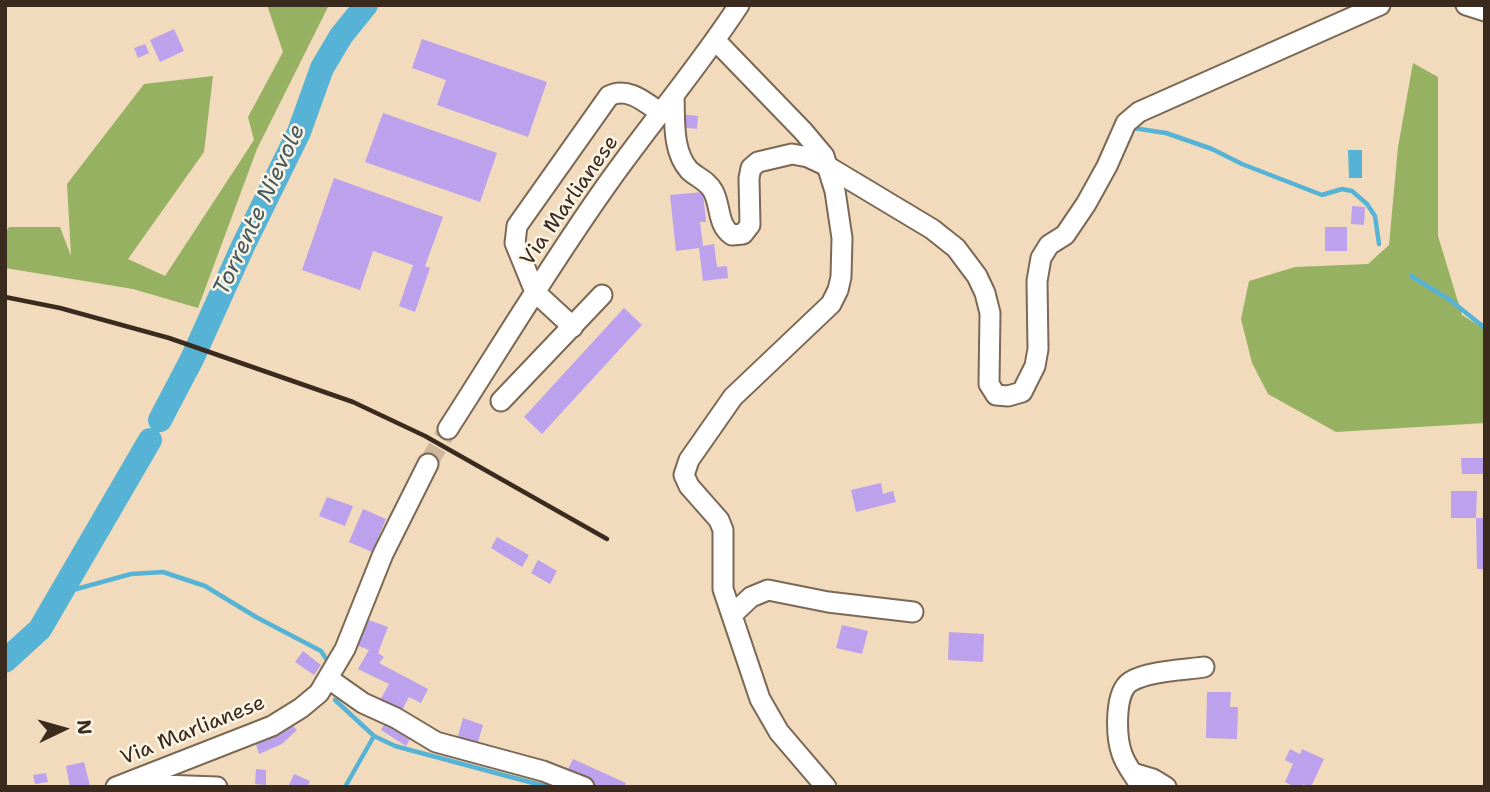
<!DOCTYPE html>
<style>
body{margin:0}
#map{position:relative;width:1490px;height:792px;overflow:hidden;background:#f1dbbc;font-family:"Shantell Sans",sans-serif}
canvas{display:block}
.frame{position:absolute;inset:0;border:7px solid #3b2a1e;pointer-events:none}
.north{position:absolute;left:28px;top:694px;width:70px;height:70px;-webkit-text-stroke:5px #fcf5e5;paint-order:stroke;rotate:85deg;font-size:19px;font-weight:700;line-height:28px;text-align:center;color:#3b2a1e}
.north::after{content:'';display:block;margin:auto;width:24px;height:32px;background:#3b2a1e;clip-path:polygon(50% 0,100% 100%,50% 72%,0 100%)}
</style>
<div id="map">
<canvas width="1490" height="792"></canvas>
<div class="frame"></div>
<div class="north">N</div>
</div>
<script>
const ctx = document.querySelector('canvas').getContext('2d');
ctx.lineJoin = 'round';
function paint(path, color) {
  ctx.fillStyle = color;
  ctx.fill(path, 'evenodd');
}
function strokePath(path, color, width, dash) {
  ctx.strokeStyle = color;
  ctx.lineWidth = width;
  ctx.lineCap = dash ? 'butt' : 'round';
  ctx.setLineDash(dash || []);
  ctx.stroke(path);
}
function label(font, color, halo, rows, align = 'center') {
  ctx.font = font + ' "Shantell Sans",sans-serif';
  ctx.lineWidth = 5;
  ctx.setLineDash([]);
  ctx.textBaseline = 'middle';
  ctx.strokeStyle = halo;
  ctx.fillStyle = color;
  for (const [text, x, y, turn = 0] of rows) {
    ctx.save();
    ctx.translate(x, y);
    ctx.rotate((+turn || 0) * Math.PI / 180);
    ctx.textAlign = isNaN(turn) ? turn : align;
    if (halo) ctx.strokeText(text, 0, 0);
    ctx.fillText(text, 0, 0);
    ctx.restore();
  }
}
paint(new Path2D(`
 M 267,5 L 329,5 L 257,149 L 198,308 L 133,289 L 5,268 L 5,233 L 9,227 L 60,227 L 71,256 L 67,184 L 144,84 L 213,76 L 204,152 L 128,259 L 165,276 L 254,140 L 248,117 L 283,52 Z
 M 1413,63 L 1438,77 L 1438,236 L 1462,315 L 1485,329 L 1485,423 L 1336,432 L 1268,394 L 1252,363 L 1241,319 L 1249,281 L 1295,267 L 1368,264 L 1389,245 L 1398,147 Z`), '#97b162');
paint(new Path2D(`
 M 1348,150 L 1362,150 L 1362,178 L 1349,178 Z`), '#57b3d5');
strokePath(new Path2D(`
 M 1133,128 L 1166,133 L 1212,149 L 1242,164 L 1322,195 L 1342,189 L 1352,191 L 1367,204 L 1375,216 L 1379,244
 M 1411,276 L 1450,300 L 1485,328
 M 62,593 L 131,574 L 163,572 L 205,586 L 256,617 L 321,651 L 329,663
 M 335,700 L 374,736 L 395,746 L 548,787
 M 345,787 L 374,736`), '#57b3d5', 4.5);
strokePath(new Path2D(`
 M 160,420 L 192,359 L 243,246 L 299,132 L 322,68 L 341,36 L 366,5
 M 5,661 L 40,629 L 150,440`), '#57b3d5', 24);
paint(new Path2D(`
 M 174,29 L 184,51 L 160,62 L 150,40 Z
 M 422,39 L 547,82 L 528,137 L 437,105 L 446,80 L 412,68 Z
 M 145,44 L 149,53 L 138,58 L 134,48 Z
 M 383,113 L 497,153 L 480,202 L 365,162 Z
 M 680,114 L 698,116 L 697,129 L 679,127 Z
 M 334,178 L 443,217 L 425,266 L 430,268 L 415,312 L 399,306 L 413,265 L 373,251 L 360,290 L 302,270 Z
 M 703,192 L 706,222 L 700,222 L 703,246 L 714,244 L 717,267 L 727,266 L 728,278 L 703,281 L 699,248 L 676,251 L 670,195 Z
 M 1352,206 L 1365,207 L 1364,225 L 1351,224 Z
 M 1325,227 L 1347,227 L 1347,251 L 1325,251 Z
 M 624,308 L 642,325 L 542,434 L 524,417 Z
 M 1461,458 L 1485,458 L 1485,474 L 1462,474 Z
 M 881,483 L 883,494 L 893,491 L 896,502 L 856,512 L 851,490 Z
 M 1451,491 L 1477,491 L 1476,518 L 1485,518 L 1485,569 L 1477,569 L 1476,518 L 1451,518 Z
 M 327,497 L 353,506 L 345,526 L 319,516 Z
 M 363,509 L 386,519 L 372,552 L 349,542 Z
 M 497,537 L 529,555 L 522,567 L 491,548 Z
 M 538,560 L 557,571 L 550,584 L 531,573 Z
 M 363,618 L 388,627 L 378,653 L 384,657 L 379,663 L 428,689 L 421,703 L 409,697 L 400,714 L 379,702 L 389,684 L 358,669 L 369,650 L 353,644 Z
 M 842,625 L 868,631 L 862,654 L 836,648 Z
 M 949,632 L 984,634 L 983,662 L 948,660 Z
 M 303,651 L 321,665 L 314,675 L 295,662 Z
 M 1207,692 L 1231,692 L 1230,707 L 1238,707 L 1237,739 L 1206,738 Z
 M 463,718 L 483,725 L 476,749 L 456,743 Z
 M 387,720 L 412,735 L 406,746 L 381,730 Z
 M 290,723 L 297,730 L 282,744 L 259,754 L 255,741 Z
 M 1290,749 L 1300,754 L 1302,749 L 1324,759 L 1311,787 L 1303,784 L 1301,787 L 1295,787 L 1285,782 L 1293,764 L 1285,760 Z
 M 573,759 L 626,783 L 624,787 L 595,787 L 565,775 Z
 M 84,762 L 90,786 L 70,787 L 66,766 Z
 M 256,769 L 266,770 L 266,785 L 255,784 Z
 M 46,773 L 48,782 L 35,784 L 33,775 Z
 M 294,774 L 310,781 L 307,787 L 289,785 Z`), '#bca1ec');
strokePath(new Path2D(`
 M 428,464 L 448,429`), '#cdb89c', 19, [19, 10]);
const minor = new Path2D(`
 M 1466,5 L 1485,11
 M 716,41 L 803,131 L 824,156 L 835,191 L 842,238 L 841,277 L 838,290 L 831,304 L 733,397 L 689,460 L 684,475 L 689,486 L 719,520 L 723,530 L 723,589 L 760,699 L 779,732 L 826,787
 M 674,96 C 675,120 672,151 689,170 C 696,177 708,181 713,191 C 721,205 717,225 732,235 L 743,234 L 750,225 L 749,178 L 751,168 L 758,162 L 792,154 L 808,157 L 827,166 L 932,229 L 956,248 L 977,276 L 985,293 L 990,313 L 989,384 L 996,395 L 1008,396 L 1022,392 L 1035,366 L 1038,349 L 1037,281 L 1041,258 L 1049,245 L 1065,235 L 1086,204 L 1107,166 L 1126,123 L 1139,112 L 1380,5
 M 573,327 L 535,292 L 515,243 L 517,226 L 609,96 C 628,86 646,103 661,113
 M 501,401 L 602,295
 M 448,429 C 500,348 550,265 606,186 C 649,125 698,68 739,5
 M 733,614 L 751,597 L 768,590 L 828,602 L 913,612
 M 329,679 L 363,703 L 396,718 L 436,742 L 543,771 L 584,787
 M 1133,773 L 1153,779 L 1166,787
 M 134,784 L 217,787
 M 116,787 L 272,726 L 301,708 L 319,693 L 345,649 L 383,554 L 428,464
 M 1141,787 C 1135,776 1126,766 1122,754 C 1116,737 1114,693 1130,682 C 1147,671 1184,670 1204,667`);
strokePath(minor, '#7b6855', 23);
strokePath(minor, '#fff', 19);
strokePath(new Path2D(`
 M 5,297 L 60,308 L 169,338 L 353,402 L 425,436 L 607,539`), '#3b2a1e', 4.5);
label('21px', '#3b2a1e', '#fcf5e5', [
 ["Via Marlianese",570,201,-55],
 ["Via Marlianese",193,731,-22]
]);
label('italic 23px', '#455a5e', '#fcf5e5', [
 ["Torrente Nievole",260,210,-65]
]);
</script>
